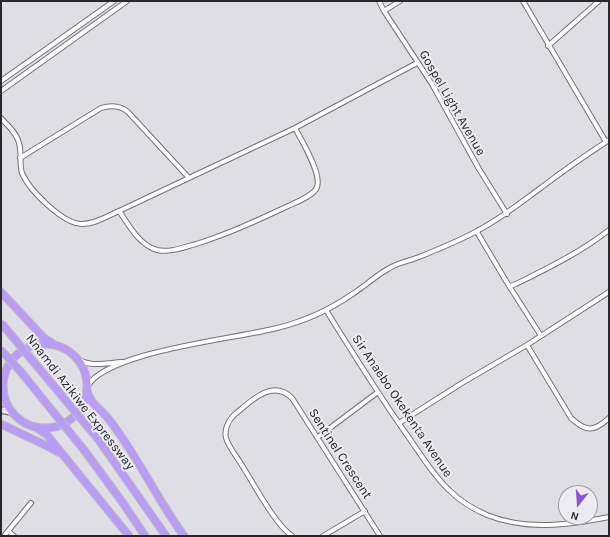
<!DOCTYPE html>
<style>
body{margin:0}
#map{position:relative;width:610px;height:537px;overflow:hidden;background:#e0dee5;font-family:Karla,sans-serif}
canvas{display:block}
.frame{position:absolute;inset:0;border:2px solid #28272a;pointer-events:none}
.north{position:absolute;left:558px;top:485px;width:40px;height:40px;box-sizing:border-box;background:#edebf2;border:1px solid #9e9da2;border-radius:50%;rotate:197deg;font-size:11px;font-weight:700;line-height:16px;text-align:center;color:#28272a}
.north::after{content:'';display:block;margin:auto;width:14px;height:18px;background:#8559d2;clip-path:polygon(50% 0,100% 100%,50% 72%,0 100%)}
</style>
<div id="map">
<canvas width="610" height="537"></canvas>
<div class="frame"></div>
<div class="north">N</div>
</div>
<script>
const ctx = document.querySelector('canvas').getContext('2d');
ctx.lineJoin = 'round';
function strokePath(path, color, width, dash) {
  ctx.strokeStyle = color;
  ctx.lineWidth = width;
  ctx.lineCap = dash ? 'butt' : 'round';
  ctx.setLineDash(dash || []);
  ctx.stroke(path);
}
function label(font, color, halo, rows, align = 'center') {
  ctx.font = font + ' Karla,sans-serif';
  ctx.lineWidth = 4;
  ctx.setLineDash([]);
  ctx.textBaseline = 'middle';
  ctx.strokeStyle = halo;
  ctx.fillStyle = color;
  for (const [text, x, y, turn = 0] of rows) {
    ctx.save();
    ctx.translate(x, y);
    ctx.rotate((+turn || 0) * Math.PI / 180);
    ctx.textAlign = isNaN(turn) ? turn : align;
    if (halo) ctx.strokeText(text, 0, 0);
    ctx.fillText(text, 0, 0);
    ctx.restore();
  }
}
const street = new Path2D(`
 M 379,1 L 384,11 L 432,84 L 479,169 L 507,214
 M 523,1 L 606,142
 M 384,11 L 400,1
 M 548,46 L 599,1
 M 1,81 L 114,1
 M 1,91 L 127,1
 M 1,118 C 7,125 17,133 19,143 C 22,152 19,164 22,173 C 29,190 63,224 82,224 C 95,224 108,216 119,211 L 295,128 L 417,63
 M 20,158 L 101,108 C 111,105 120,105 128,112 L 189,178
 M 119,211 C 129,225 139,245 157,250 C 170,253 184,247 196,244 C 228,234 256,221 286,207 C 294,203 314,196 317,187 C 322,174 302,141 295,128
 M 477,232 L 506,281 L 541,336
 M 510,286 L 516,284 C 548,268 581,252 609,230
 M 326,310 C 352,352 378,394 407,435 C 420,453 432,474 449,490 C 460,501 473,509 487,515 C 527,531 568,525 609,517
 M 527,345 L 571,418 C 586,432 594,432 609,418
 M 76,358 C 90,368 106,363 122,362
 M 87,387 C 106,351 236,339 277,328 C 302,322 329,310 351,295 C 364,287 375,276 388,269 C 397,263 409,261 419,257 C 439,249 459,241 477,231 C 502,218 520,203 542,187 C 564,170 586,155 609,140
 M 399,423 L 462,383 L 527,345 L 609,292
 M 318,437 L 378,392
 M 8,531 L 14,536
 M 4,536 L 31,503
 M 292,536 C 275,524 255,486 243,467 C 238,458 229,448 226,438 C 224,430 228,421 234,415 C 250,402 272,378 292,398 L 380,536
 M 323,536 L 365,511`);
const secondary = new Path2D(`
 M 1,389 L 2,387
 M 1,410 L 12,412`);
const highway = new Path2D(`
 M 1,292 L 44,338 L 52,343
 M3 386a42 42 0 1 1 84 0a42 42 0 1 1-84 0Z
 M 87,390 C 89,402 99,408 107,417 C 137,454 156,498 184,536
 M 1,424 L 49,447 L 58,452
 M 37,428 L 47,435 L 129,536
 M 98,439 L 166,536
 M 84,450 L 123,503 L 145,536`);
strokePath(street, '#747379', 6);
strokePath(secondary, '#747379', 8);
strokePath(highway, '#bebebf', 9);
strokePath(street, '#fff', 4);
strokePath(secondary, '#eae2fc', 5.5);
strokePath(highway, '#b89df6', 7);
const highwayBridge = new Path2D(`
 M 2,324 L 98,439
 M 1,350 L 21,372 L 84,450`);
strokePath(highwayBridge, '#bebebf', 9, []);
strokePath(highwayBridge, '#b89df6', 7);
label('13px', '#28272a', '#edebf2', [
 ["Gospel Light Avenue",452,103,60],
 ["Nnamdi Azikiwe Expressway",80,402,52],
 ["Sir Anaebo Okekenta Avenue",402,406,56],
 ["Sentinel Crescent",340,454,57]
]);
</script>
